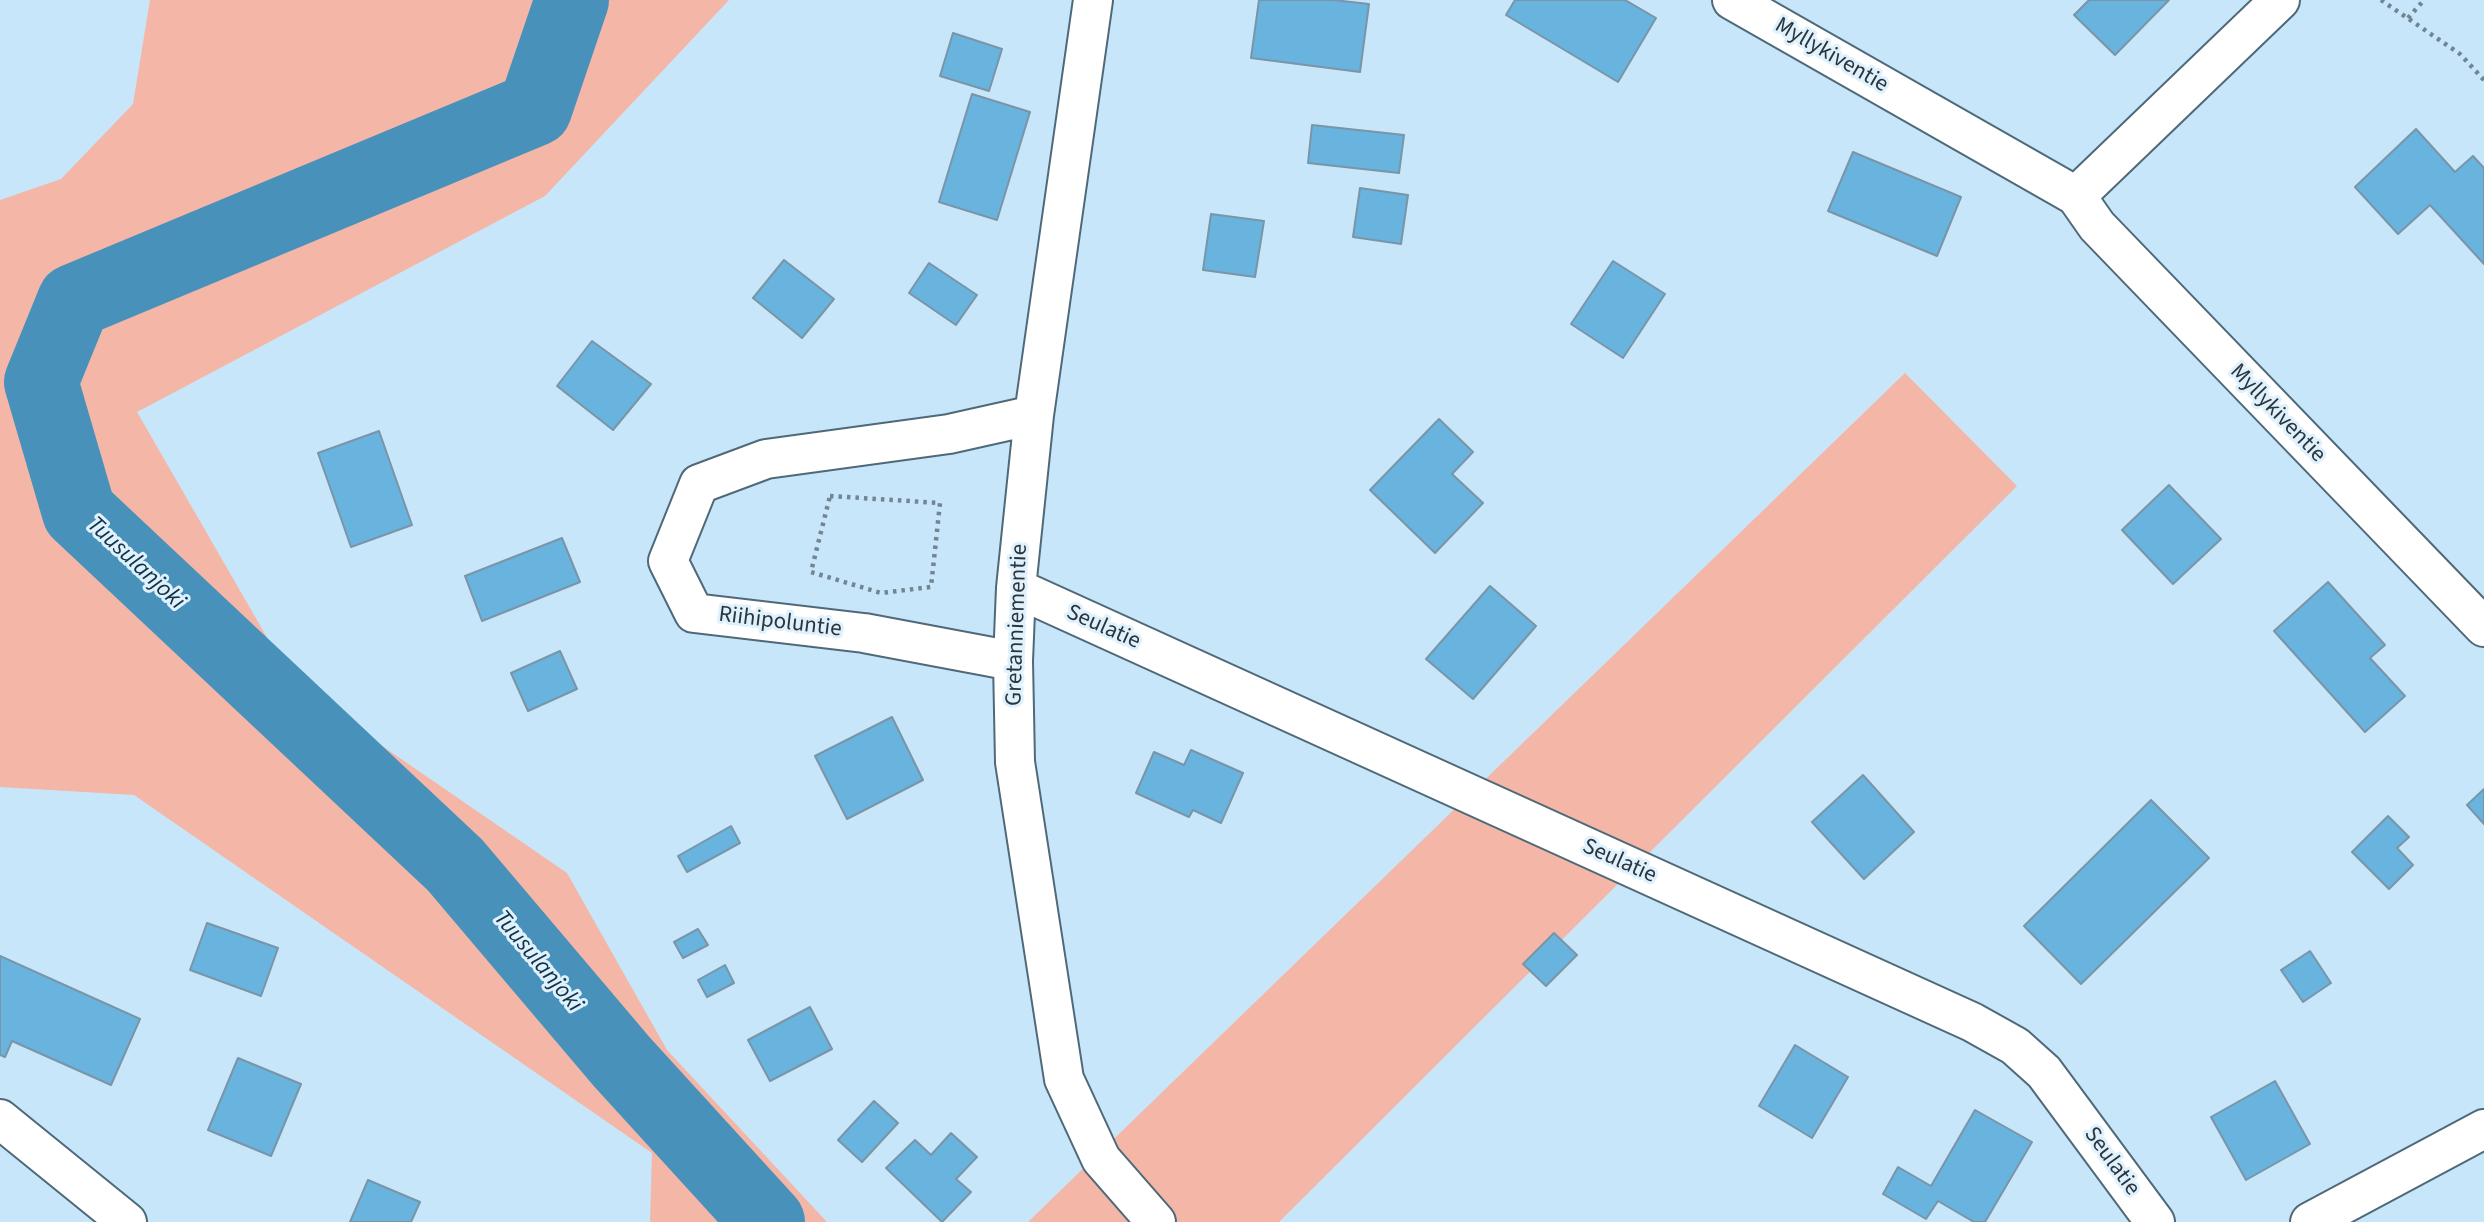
<!DOCTYPE html>
<style>
body{margin:0}
canvas{display:block;background:#c8e6f9}
</style>
<canvas width="2484" height="1222"></canvas>
<script>
const ctx = document.querySelector('canvas').getContext('2d');
ctx.lineJoin = 'round';
function paint(path, color) {
  ctx.fillStyle = color;
  ctx.fill(path, 'evenodd');
}
function strokePath(path, color, width, dash) {
  ctx.strokeStyle = color;
  ctx.lineWidth = width;
  ctx.lineCap = dash ? 'butt' : 'round';
  ctx.setLineDash(dash || []);
  ctx.stroke(path);
}
function label(font, color, halo, rows, align = 'center') {
  ctx.font = font + ' "Source Sans 3",sans-serif';
  ctx.lineWidth = 6;
  ctx.setLineDash([]);
  ctx.textBaseline = 'middle';
  ctx.strokeStyle = halo;
  ctx.fillStyle = color;
  for (const [text, x, y, turn = 0] of rows) {
    ctx.save();
    ctx.translate(x, y);
    ctx.rotate((+turn || 0) * Math.PI / 180);
    ctx.textAlign = isNaN(turn) ? turn : align;
    if (halo) ctx.strokeText(text, 0, 0);
    ctx.fillText(text, 0, 0);
    ctx.restore();
  }
}
paint(new Path2D(`
 M 150,0 L 729,0 L 545,196 L 137,412 L 295,686 L 567,873 L 667,1050 L 827,1222 L 650,1222 L 652,1153 L 134,795 L 0,787 L 0,200 L 61,179 L 133,104 Z
 M 1905,373 L 2017,486 L 1279,1222 L 1028,1222 Z`), '#f4b6a6');
strokePath(new Path2D(`
 M 572,0 L 535,109 L 74,301 L 41,382 L 79,512 L 455,865 L 622,1062 L 768,1222`), '#4791bb', 74);
const building = new Path2D(`
 M 1259,0 L 1334,0 L 1369,4 L 1360,72 L 1251,58 Z
 M 1515,0 L 1625,0 L 1656,18 L 1618,82 L 1506,15 Z
 M 2089,0 L 2169,0 L 2115,55 L 2074,15 Z
 M 953,33 L 1002,49 L 989,91 L 940,76 Z
 M 972,94 L 1030,112 L 997,220 L 939,202 Z
 M 1312,125 L 1404,135 L 1399,173 L 1308,163 Z
 M 2416,129 L 2455,172 L 2473,156 L 2484,168 L 2484,264 L 2430,205 L 2398,234 L 2355,187 Z
 M 1853,152 L 1961,197 L 1937,256 L 1828,211 Z
 M 1360,188 L 1408,195 L 1401,244 L 1353,237 Z
 M 1211,214 L 1264,221 L 1255,277 L 1203,270 Z
 M 784,260 L 834,299 L 802,338 L 753,298 Z
 M 1613,261 L 1665,294 L 1623,358 L 1571,324 Z
 M 929,263 L 977,295 L 956,325 L 909,293 Z
 M 592,341 L 651,384 L 613,430 L 557,386 Z
 M 1439,419 L 1473,452 L 1452,474 L 1483,503 L 1435,553 L 1370,490 Z
 M 379,431 L 412,525 L 351,547 L 318,453 Z
 M 2169,485 L 2221,539 L 2173,584 L 2122,530 Z
 M 562,538 L 580,582 L 482,621 L 465,576 Z
 M 2328,582 L 2385,645 L 2370,658 L 2405,696 L 2365,732 L 2274,631 Z
 M 1490,586 L 1536,626 L 1473,699 L 1426,659 Z
 M 560,651 L 577,689 L 528,711 L 511,673 Z
 M 892,717 L 923,780 L 847,819 L 815,756 Z
 M 1191,750 L 1243,773 L 1221,823 L 1193,810 L 1189,817 L 1136,793 L 1154,752 L 1184,765 Z
 M 1863,775 L 1914,832 L 1864,879 L 1812,822 Z
 M 2484,789 L 2484,824 L 2467,805 Z
 M 2151,800 L 2209,858 L 2081,984 L 2024,926 Z
 M 2388,816 L 2409,837 L 2397,848 L 2413,865 L 2389,889 L 2352,852 Z
 M 731,826 L 740,843 L 687,872 L 678,856 Z
 M 207,923 L 278,948 L 261,996 L 190,970 Z
 M 698,929 L 708,945 L 683,958 L 674,942 Z
 M 1554,933 L 1577,955 L 1546,986 L 1523,964 Z
 M 2310,951 L 2331,983 L 2303,1002 L 2281,970 Z
 M 0,956 L 140,1019 L 111,1085 L 12,1041 L 5,1057 L 0,1055 Z
 M 725,965 L 734,983 L 707,997 L 698,980 Z
 M 810,1007 L 832,1049 L 770,1081 L 748,1040 Z
 M 1795,1045 L 1848,1077 L 1812,1138 L 1759,1106 Z
 M 238,1058 L 301,1084 L 271,1156 L 208,1130 Z
 M 2275,1081 L 2310,1144 L 2246,1180 L 2211,1117 Z
 M 874,1101 L 898,1123 L 862,1162 L 838,1140 Z
 M 1975,1110 L 2032,1142 L 1985,1222 L 1974,1222 L 1938,1201 L 1926,1219 L 1883,1194 L 1898,1167 L 1931,1186 Z
 M 951,1133 L 977,1157 L 956,1179 L 971,1192 L 942,1222 L 886,1168 L 915,1140 L 931,1155 Z
 M 368,1180 L 420,1202 L 411,1222 L 350,1222 Z`);
paint(building, '#69b3df');
strokePath(building, '#7995a7', 2);
const street = new Path2D(`
 M 1093,0 L 1034,415 L 1016,588 L 1013,661 L 1015,762 L 1064,1079 L 1101,1159 L 1156,1222
 M 1732,0 L 2076,196
 M 2280,0 L 2076,196 L 2097,226 L 2484,627
 M 1016,588 L 1972,1022 L 2015,1046 L 2044,1072 L 2155,1222
 M 1013,661 L 864,633 L 694,613 L 668,561 L 699,484 L 766,459 L 949,434 L 1034,415
 M 0,1119 L 127,1222
 M 2310,1222 L 2484,1129`);
strokePath(street, '#4f6979', 42);
strokePath(new Path2D(`
 M 2381,0 L 2460,54 L 2484,80
 M 2408,18 L 2424,0
 M 830,496 L 940,503 L 931,587 L 881,593 L 811,572 Z`), '#718592', 4.5, [3.5, 5]);
strokePath(street, '#fff', 38);
label('23px', '#2a353d', '#dff1fd', [
 ["Myllykiventie",1831,56,30],
 ["Myllykiventie",2277,414,46],
 ["Riihipoluntie",780,623,7],
 ["Gretanniementie",1018,625,-88],
 ["Seulatie",1103,628,24],
 ["Seulatie",1619,862,24],
 ["Seulatie",2111,1162,54]
]);
label('italic 24px', '#113245', '#dff1fd', [
 ["Tuusulanjoki",135,564,43],
 ["Tuusulanjoki",537,962,50]
]);
</script>
